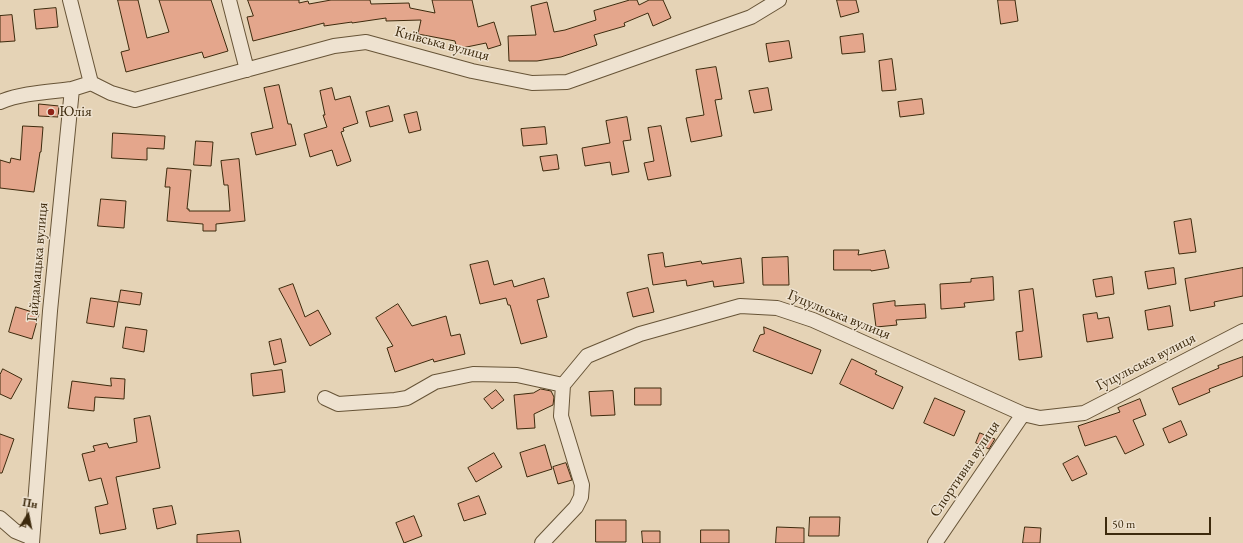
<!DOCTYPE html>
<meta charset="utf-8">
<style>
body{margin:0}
#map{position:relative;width:1243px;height:543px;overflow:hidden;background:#e5d3b6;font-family:"EB Garamond",serif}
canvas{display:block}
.north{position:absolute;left:8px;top:495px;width:40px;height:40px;-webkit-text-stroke:3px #eee2d0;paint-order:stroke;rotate:10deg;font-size:11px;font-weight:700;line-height:16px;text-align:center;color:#3d2a0d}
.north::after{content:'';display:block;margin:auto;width:14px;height:18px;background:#3d2a0d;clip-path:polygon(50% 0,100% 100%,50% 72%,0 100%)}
.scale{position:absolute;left:1105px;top:517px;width:106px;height:18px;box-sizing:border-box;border:2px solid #3d2a0d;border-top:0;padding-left:5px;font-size:12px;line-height:14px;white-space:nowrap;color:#3d2a0d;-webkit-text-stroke:3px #eee2d0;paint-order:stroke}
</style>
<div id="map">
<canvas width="1243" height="543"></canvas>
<div class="north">Пн</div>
<div class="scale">50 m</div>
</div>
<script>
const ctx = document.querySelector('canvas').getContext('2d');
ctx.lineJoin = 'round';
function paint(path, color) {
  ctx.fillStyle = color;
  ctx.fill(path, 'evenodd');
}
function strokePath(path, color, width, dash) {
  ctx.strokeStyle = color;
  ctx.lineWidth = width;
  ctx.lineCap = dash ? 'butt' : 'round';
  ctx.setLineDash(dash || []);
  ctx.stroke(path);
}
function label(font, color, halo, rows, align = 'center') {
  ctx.font = font + ' "EB Garamond",serif';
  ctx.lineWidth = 3;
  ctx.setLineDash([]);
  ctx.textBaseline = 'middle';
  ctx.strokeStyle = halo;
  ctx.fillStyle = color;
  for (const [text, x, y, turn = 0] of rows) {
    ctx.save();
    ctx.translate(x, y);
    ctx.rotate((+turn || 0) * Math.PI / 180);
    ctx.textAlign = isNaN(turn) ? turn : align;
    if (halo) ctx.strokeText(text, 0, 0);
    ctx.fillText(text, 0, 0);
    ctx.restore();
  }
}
const building = new Path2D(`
 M 118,0 L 138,0 L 147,38 L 169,32 L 159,0 L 211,0 L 228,51 L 204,58 L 202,52 L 126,72 L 121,52 L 129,50 Z
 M 248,0 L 299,0 L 299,3 L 308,1 L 309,4 L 331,0 L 370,0 L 371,4 L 409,3 L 410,8 L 435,13 L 432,0 L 472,0 L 478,27 L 494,22 L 501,45 L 488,49 L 486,43 L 457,49 L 455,41 L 418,34 L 421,20 L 386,21 L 386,18 L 352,23 L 352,22 L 324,26 L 324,23 L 253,41 L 247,17 L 253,16 Z
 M 630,0 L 637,0 L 639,5 L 649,0 L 663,0 L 671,18 L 653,26 L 648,13 L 624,23 L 625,26 L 594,35 L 597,45 L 561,57 L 537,61 L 509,61 L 508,36 L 536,35 L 531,6 L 547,2 L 554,32 L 565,30 L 596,20 L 594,11 Z
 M 837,0 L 856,0 L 859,12 L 841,17 Z
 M 998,0 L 1015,0 L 1018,21 L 1001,24 Z
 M 56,8 L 58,27 L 36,29 L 34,10 Z
 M 12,15 L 15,41 L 0,42 L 0,16 Z
 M 863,34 L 865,52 L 842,54 L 840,37 Z
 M 789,41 L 792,58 L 769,62 L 766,44 Z
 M 892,59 L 896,90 L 882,91 L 879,61 Z
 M 716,67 L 722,99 L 715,100 L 722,136 L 691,142 L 686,118 L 704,115 L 696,70 Z
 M 279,85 L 288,124 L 291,124 L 296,145 L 256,155 L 251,133 L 273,128 L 264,88 Z
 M 332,88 L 335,100 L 350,96 L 358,123 L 343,128 L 344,131 L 341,132 L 351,161 L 337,166 L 332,150 L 310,157 L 304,134 L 327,127 L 323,115 L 325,115 L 320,91 Z
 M 768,88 L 772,110 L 754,113 L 749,91 Z
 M 922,99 L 924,114 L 900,117 L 898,102 Z
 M 39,104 L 59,106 L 58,117 L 39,116 Z
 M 389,106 L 393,121 L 370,127 L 366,112 Z
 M 417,112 L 421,130 L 409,133 L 404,115 Z
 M 627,117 L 631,140 L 623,141 L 629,172 L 612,175 L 610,162 L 585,166 L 582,148 L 610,143 L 606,121 Z
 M 23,126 L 43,127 L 41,152 L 40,152 L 34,192 L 0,188 L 0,160 L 10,163 L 11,158 L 20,160 Z
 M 661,126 L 671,176 L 648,180 L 644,163 L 654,161 L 648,128 Z
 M 545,127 L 547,144 L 523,146 L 521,129 Z
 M 113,133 L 165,136 L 164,149 L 147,148 L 147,160 L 112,158 Z
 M 196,141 L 213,142 L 211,166 L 194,165 Z
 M 557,155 L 559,169 L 543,171 L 540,157 Z
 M 239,159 L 245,221 L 216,224 L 216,231 L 203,231 L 203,224 L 167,221 L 170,187 L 165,187 L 167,168 L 191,170 L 187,209 L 189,209 L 189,211 L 230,211 L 228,185 L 224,185 L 221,161 Z
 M 101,199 L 126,201 L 124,228 L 98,226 Z
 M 1191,219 L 1196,252 L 1179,254 L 1174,222 Z
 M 834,250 L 859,250 L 858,255 L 885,250 L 889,268 L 871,271 L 871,270 L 834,270 Z
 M 663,253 L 665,267 L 701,261 L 702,264 L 741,258 L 744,283 L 714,287 L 713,281 L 687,286 L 686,280 L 653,285 L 648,255 Z
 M 788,257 L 789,285 L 763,285 L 762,258 Z
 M 488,261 L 494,285 L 512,280 L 514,287 L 544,278 L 549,297 L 537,300 L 547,337 L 521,344 L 510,305 L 508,305 L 506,298 L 480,304 L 470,265 Z
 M 1174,268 L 1176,284 L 1148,289 L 1145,272 Z
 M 1243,268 L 1243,296 L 1214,302 L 1215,306 L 1190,311 L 1185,279 Z
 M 993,277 L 994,300 L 964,303 L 965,307 L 941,309 L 940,284 L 971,282 L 971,279 Z
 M 1112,277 L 1114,294 L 1096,297 L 1093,280 Z
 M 293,284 L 305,317 L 318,310 L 331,334 L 310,346 L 279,289 Z
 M 648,288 L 654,312 L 633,317 L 627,293 Z
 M 1033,289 L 1042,357 L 1019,360 L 1016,332 L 1023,331 L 1019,291 Z
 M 121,290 L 142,293 L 140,305 L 119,302 Z
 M 91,298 L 118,302 L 114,327 L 87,323 Z
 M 895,301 L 895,306 L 925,304 L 926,318 L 896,320 L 897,325 L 876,327 L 873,304 Z
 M 398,304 L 412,326 L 446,316 L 451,336 L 460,334 L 465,354 L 434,362 L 433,359 L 395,372 L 387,348 L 393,346 L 376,318 Z
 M 1170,306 L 1173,326 L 1148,330 L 1145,311 Z
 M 16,307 L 39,314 L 32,339 L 9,332 Z
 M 1097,313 L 1098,319 L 1109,317 L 1113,338 L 1087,342 L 1083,315 Z
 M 126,327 L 147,330 L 144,352 L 123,348 Z
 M 764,327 L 821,350 L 812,374 L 753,351 L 760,335 L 764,334 Z
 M 281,339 L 286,362 L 274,365 L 269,342 Z
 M 1243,357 L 1243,376 L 1209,389 L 1210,392 L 1179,405 L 1172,388 L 1219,368 L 1218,366 Z
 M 852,359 L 877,371 L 875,374 L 903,387 L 893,409 L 840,384 Z
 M 3,369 L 22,379 L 11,399 L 0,394 L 0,375 Z
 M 282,370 L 285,392 L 253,396 L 251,374 Z
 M 111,378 L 125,379 L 124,399 L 95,397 L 94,411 L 68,408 L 72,381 L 111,386 Z
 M 635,388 L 661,388 L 661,405 L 635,405 Z
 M 541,389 L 551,391 L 554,397 L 553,405 L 534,414 L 535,428 L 517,429 L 514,395 L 533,393 Z
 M 496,390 L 504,400 L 492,409 L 484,399 Z
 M 613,391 L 615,415 L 591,416 L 589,392 Z
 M 935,398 L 965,411 L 954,436 L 924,423 Z
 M 1140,399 L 1146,415 L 1133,420 L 1144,445 L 1125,454 L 1116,436 L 1085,446 L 1078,426 L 1120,412 L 1118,408 Z
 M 150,416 L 160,468 L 116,477 L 126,529 L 100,534 L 95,507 L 108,504 L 101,478 L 89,481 L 82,454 L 95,451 L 93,446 L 107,443 L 109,448 L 137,442 L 134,419 Z
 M 1181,421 L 1187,435 L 1169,443 L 1163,429 Z
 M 980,433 L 995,439 L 989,449 L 976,443 Z
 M 0,434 L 14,439 L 2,473 L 0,473 Z
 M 545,445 L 552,469 L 527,477 L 520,453 Z
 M 494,453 L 502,467 L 476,482 L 468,468 Z
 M 1078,456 L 1087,474 L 1072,481 L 1063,464 Z
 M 566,463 L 572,480 L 558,484 L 553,467 Z
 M 479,496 L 486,514 L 464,521 L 458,504 Z
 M 172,506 L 176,524 L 157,529 L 153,509 Z
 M 414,516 L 422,536 L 404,543 L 396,523 Z
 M 810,517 L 840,517 L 839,536 L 809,536 Z
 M 596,520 L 626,520 L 626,542 L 596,542 Z
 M 777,527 L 804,528 L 804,543 L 776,543 Z
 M 1025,527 L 1041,528 L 1040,543 L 1023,543 Z
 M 701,530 L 729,530 L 729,543 L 701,543 Z
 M 239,531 L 241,543 L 197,543 L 197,535 Z
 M 642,531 L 660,531 L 660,543 L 643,543 Z`);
paint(building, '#e4a68c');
strokePath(building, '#3d2a0d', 1);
const minor = new Path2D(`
 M 70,0 L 91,83
 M 229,0 L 247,70
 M 91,83 L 111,93 L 135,100 L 334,46 L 366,42 L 472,71 L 532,83 L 567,82 L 751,17 L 779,0
 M 0,102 C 22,93 48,92 72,89
 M 325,398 L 338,404 L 395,400 L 407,398 L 435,382 L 473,374 L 517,375 L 563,385
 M 0,518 L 15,531 L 32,538
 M 32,543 L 50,311 L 72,89 L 91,83
 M 542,543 L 576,507 L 581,497 L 582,485 L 561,416 L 563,385 L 587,356 L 640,334 L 740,306 L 777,308 L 813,320 L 1023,414 L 1040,418 L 1084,413 L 1243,331
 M 935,543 L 1023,414`);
strokePath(minor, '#675437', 16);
strokePath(minor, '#eee2d0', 14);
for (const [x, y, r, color] of [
 [51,112,4,"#8f2418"]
]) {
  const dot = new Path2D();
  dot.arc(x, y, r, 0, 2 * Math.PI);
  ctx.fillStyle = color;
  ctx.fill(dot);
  strokePath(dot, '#eee2d0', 1.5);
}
label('15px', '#3d2a0d', '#eee2d0', [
 ["Київська вулиця",442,44,15],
 ["Гайдамацька вулиця",38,262,-85],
 ["Гуцульська вулиця",839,315,22],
 ["Гуцульська вулиця",1146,362,-27],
 ["Спортивна вулиця",965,469,-56]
]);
label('15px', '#3d2a0d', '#eee2d0', [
 ["Юлія",59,112]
], 'left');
</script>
